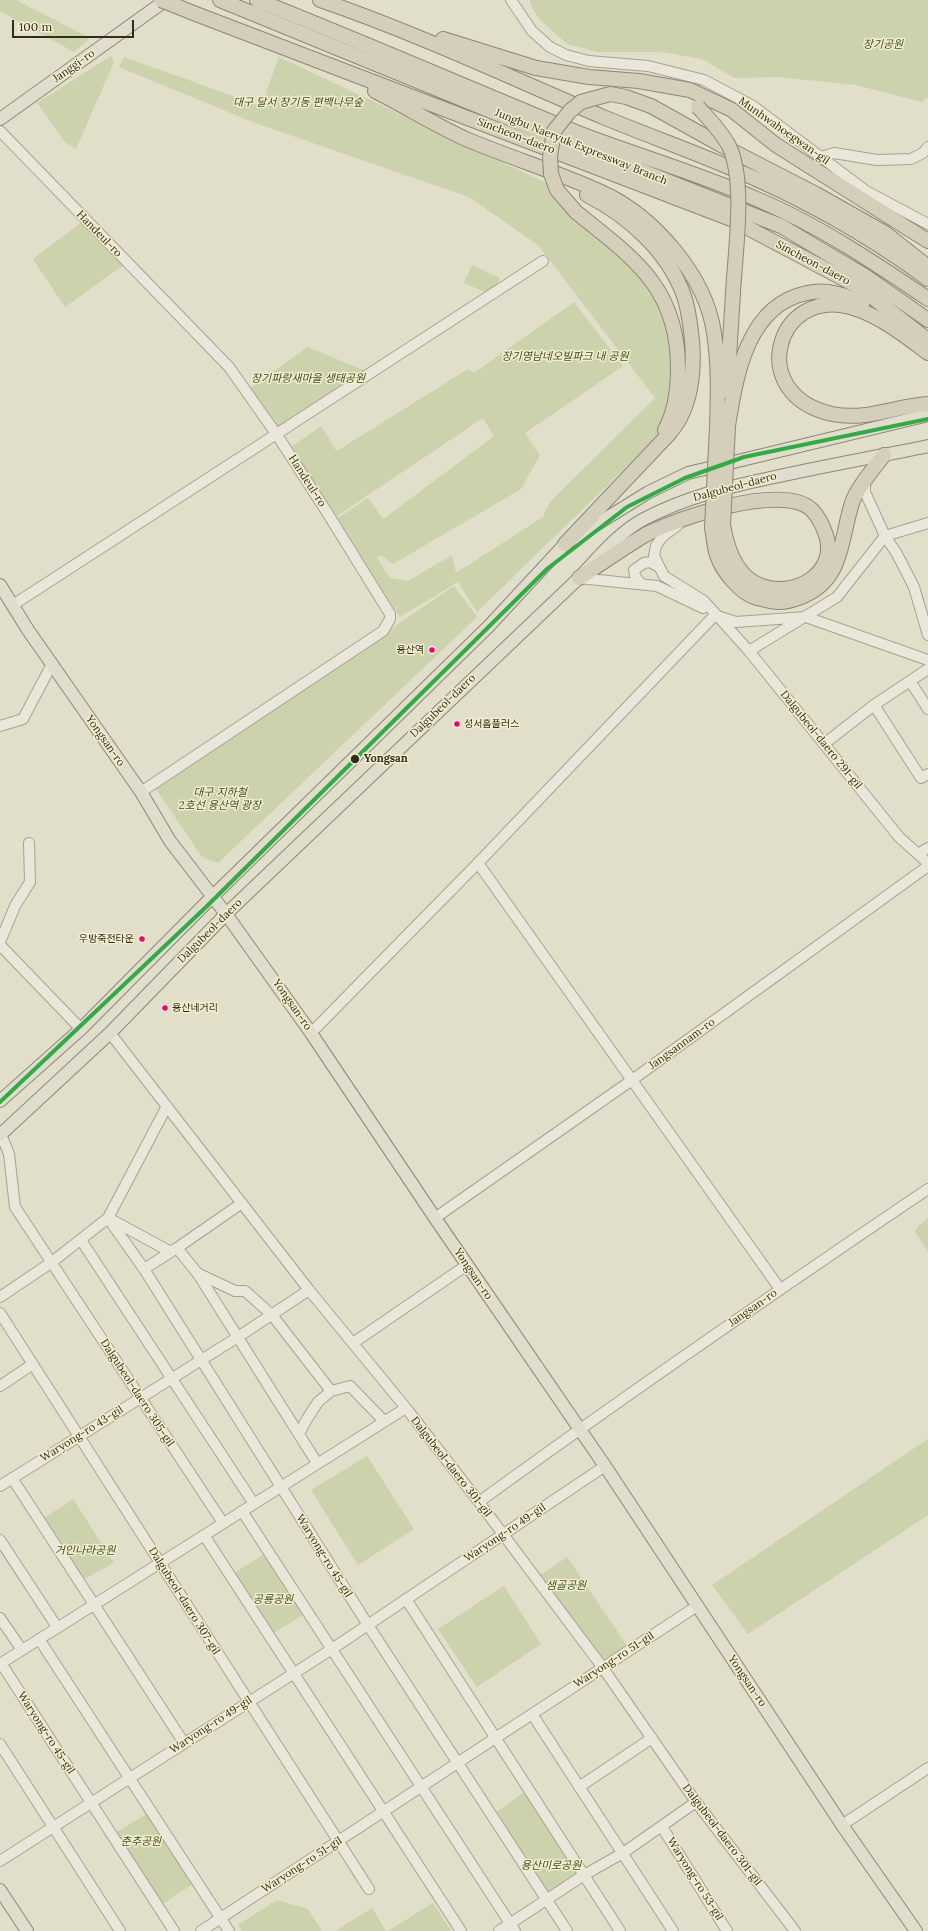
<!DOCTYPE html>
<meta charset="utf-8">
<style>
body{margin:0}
#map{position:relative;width:928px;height:1931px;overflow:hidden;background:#e1dec9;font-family:Lora,serif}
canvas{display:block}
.scale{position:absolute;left:12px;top:20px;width:122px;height:18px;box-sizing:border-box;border:2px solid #332b1c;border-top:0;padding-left:5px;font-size:12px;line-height:14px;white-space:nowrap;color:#332b1c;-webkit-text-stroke:3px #f3eece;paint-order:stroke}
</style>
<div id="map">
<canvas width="928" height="1931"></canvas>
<div class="scale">100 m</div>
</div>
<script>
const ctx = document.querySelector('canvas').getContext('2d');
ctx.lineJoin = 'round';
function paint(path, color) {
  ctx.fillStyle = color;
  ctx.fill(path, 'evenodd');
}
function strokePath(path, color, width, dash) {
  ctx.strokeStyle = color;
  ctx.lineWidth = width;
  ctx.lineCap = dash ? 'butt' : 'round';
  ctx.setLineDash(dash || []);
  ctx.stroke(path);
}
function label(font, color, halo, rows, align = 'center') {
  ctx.font = font + ' Lora,"Noto Sans KR",serif';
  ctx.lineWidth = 3;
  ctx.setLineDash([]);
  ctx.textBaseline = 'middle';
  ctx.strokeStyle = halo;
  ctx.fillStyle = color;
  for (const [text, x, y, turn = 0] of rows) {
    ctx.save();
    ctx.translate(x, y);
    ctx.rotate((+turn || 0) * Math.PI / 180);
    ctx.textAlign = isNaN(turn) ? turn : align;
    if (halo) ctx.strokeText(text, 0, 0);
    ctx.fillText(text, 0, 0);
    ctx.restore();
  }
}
paint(new Path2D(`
 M 0,0 L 16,0 L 90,38 L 74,52 L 0,11 Z
 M 530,0 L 928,0 L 928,97 L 922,102 L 856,85 L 778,77 L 734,78 L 702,59 L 662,52 L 597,52 L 567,44 L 541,21 L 532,8 Z
 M 111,56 L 114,62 L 76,149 L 65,142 L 37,103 Z
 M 124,57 L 261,106 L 279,57 L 546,183 L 559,203 L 615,249 L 660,299 L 675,368 L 662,432 L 477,612 L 458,582 L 400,617 L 335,520 L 368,498 L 383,519 L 494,436 L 483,418 L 337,516 L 290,448 L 321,426 L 337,451 L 468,369 L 474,373 L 574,302 L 623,366 L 525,433 L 540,455 L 521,489 L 393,564 L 381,555 L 375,559 L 377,558 L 390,578 L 408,581 L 452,555 L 456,573 L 543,517 L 550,502 L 655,398 L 538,245 L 469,197 L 255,123 L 119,67 Z
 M 82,222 L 125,264 L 65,307 L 33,259 Z
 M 472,265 L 500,278 L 492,295 L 464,283 Z
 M 308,347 L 368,372 L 279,429 L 248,389 Z
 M 454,586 L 477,617 L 218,863 L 202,857 L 156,789 Z
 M 928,1218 L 928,1251 L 915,1232 L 918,1226 Z
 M 928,1439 L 928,1515 L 748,1634 L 712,1585 Z
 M 367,1456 L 414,1529 L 358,1565 L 311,1490 Z
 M 73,1499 L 114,1563 L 82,1580 L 44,1518 Z
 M 269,1551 L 308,1612 L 270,1635 L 231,1575 Z
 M 567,1557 L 630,1650 L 603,1665 L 538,1577 Z
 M 504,1586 L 541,1644 L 477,1687 L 438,1629 Z
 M 527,1790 L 582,1873 L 546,1897 L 492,1815 Z
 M 147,1814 L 193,1884 L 158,1907 L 111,1835 Z
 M 277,1900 L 308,1909 L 322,1931 L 242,1931 L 238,1925 Z
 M 433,1903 L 451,1931 L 388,1931 Z
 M 372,1908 L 386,1931 L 335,1931 Z`), '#ccd2ac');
const minor = new Path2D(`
 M 511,0 L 532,31 L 550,47 L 566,55 L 589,61 L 648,66 L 704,80 L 753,106 L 866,191 L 928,224
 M 0,131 L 229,367 L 277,435 L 328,514 L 390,614 L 390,619 L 383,631 L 141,792
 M 821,157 L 834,153 L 877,160 L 911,159 L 923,153 L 928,147
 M 928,523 L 885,536 L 897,554 L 914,587 L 928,635
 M 678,525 L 662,537 L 656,546 L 654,556 L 664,576 L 704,601 L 749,651 L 899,837 L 928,863
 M 579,578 L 657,586 L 703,608
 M 641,584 L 635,576 L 634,570 L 644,563 L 650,562 L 659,567
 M 13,605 L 543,261
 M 717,616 L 736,622 L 806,617 L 928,660
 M 749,651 L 837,597 L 885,536 L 865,492 L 865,482
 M 928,669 L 910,681 L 928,709
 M 874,705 L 921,778 L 928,774
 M 0,726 L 23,719 L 52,664
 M 824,744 L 874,705 L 910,681
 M 918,854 L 928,848
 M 478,863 L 780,1289
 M 0,942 L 15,906 L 30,882 L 29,843
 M 0,945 L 81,1029
 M 110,1033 L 309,1290 L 406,1408 L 479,1502 L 603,1668 L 696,1802 L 795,1931
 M 311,1033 L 478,863 L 715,615
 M 1,1134 L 9,1154 L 15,1207 L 223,1523
 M 108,1218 L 144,1269 L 368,1625 L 567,1931
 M 435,1218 L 632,1080 L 928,866
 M 110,1219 L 171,1252
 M 81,1240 L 254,1504
 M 177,1248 L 242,1203
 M 144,1269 L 177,1248 L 198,1274 L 317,1463
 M 197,1273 L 235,1291 L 245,1291 L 272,1315 L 331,1391
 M 0,1297 L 52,1262 L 108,1218 L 167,1106
 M 0,1313 L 369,1889
 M 353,1343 L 467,1265
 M 0,1386 L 33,1364
 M 298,1432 L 301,1430 L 307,1419 L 318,1402 L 331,1391 L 350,1386 L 384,1421
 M 12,1478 L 184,1743
 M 0,1486 L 238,1337 L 309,1290
 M 479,1502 C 626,1395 777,1291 928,1189
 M 242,1511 L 515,1931
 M 204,1535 L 461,1931
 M 0,1540 L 57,1627
 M 406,1599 L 620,1931
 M 0,1618 L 22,1650
 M 39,1639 L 229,1931
 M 1,1663 L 174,1931
 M 0,1664 L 406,1408
 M 532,1714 L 673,1931
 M 0,1744 L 120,1931
 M 579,1787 L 652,1738
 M 842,1825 L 928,1768
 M 662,1827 L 727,1931
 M 0,1861 L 332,1649 L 605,1466
 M 201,1931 L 697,1606
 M 499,1931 L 584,1875 L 623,1853 L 696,1802`);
const major = new Path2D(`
 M 0,119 L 166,0
 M 0,585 L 28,630 L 141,792 L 170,841 L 226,914 L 311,1033 L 435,1218 L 605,1466 L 842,1825 L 916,1931
 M 0,1101 L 81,1029 L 213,896 L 489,626 L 565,544 L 647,493 L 688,473 L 928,415
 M 0,1135 L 110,1033 L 226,914 L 579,578 C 598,558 619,532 644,519 C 684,498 727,487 770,478 C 823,466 875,457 928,446
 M 0,1890 L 27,1931`);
const highway = new Path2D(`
 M 220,0 L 518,122 L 781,226 L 865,276 L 928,320
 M 257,0 C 365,43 471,89 578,133 C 638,156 700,174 759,200 C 818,225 875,263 928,299
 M 320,0 C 416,33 510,77 603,117 C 654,138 706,156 756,179 C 816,206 875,240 928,279
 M 196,14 L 731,219 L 859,287 L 928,340
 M 443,39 L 536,68 L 589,77 L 639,81 L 690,90 L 732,110 L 776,145 L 928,241
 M 375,91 C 405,106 435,125 466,139 C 511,158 557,172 601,192 C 653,215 706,276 714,333 C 719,364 718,396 717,427
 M 651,106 L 721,145 L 816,194 L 885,233 L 928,267
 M 576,212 C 633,258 678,287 678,368 C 678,388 675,412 665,430
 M 928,353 C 904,335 879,315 850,307 C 776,287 745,395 832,414 C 868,421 894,406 928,404
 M 727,391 L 733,293
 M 728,426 C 736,376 747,305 807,293 C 826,289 846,294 862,305
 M 712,528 C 714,537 714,547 717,555 C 722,571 741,594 757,598 C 776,603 783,604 801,597 C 844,580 840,540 852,503 C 856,489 875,467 884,455
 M 565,544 L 668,435 C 672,430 677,424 680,418 C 692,395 694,365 692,340 C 690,325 689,310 684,296 C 668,251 628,216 587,195
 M 579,578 C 601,564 623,548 645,535 C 677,518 781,483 811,509 C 818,516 823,526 826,535 C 838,573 795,598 762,586 C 737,578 727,548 723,525`);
strokePath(minor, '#a6a293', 12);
strokePath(major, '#8b877a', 14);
strokePath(highway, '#8b877a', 16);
strokePath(minor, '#eae7da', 10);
strokePath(major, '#e0ddcc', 12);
strokePath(highway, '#d4ceba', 14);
const highwayBridge = new Path2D(`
 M 161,0 L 196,14
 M 698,107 C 709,119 721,131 729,146 C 746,181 735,253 733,293
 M 576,212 L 557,190 L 551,174 L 550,157 L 554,131 L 570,111 L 581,102 L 610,94 L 626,97 L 651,106
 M 723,525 L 728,426
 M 712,528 L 717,427`);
strokePath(highwayBridge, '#8b877a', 16, []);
strokePath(highwayBridge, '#d4ceba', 14);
strokePath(new Path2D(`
 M 0,1102 L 205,908 L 547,569 L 627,507 L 685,478 L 744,457 L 928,419`), '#33aa46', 4);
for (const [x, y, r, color] of [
 [432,650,3.5,"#e5007d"],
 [457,724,3.5,"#e5007d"],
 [355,759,5,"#332b1c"],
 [142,939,3.5,"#e5007d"],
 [165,1008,3.5,"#e5007d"]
]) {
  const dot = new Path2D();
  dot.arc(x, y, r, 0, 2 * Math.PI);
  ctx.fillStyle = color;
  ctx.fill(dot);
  strokePath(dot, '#f3eece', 1.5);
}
label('10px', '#332b1c', '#f3eece', [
 ["용산역",424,650],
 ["성서홈플러스",464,724,"left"],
 ["우방죽전타운",134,939],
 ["용산네거리",172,1008,"left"]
], 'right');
label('italic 11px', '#3e4f24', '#f3eece', [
 ["장기공원",883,45],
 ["대구 달서 장기동 편백나무숲",298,103],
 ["장기영남네오빌파크 내 공원",565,357],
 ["장기파랑새마을 생태공원",308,379],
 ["대구 지하철",220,793],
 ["2호선 용산역 광장",220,806],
 ["거인나라공원",85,1551],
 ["샘골공원",566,1586],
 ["공룡공원",273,1600],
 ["춘추공원",141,1842],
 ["용산미로공원",551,1866]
]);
label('11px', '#332b1c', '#f3eece', [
 ["Janggi-ro",74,66,-35],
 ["Munhwahoegwan-gil",784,131,35],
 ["Sincheon-daero",516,136,21],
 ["Jungbu Naeryuk Expressway Branch",581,147,22],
 ["Handeul-ro",99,234,46],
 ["Sincheon-daero",813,263,28],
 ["Handeul-ro",307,481,57],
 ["Dalgubeol-daero",735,487,-15],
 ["Dalgubeol-daero",443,706,-44],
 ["Dalgubeol-daero 291-gil",821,740,51],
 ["Yongsan-ro",105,741,55],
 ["Dalgubeol-daero",210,931,-45],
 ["Yongsan-ro",292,1005,55],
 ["Jangsannam-ro",682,1044,-36],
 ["Yongsan-ro",473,1274,56],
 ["Jangsan-ro",753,1308,-35],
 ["Dalgubeol-daero 305-gil",137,1393,57],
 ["Waryong-ro 43-gil",82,1434,-32],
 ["Dalgubeol-daero 301-gil",451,1467,52],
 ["Waryong-ro 49-gil",505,1533,-34],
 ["Waryong-ro 45-gil",324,1556,58],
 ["Dalgubeol-daero 307-gil",184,1601,58],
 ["Waryong-ro 51-gil",614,1660,-33],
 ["Yongsan-ro",747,1681,56],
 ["Waryong-ro 49-gil",211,1725,-33],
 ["Waryong-ro 45-gil",46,1733,57],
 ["Dalgubeol-daero 301-gil",722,1835,53],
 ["Waryong-ro 51-gil",302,1865,-33],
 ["Waryong-ro 53-gil",695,1879,58]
]);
label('bold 11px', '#332b1c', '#f3eece', [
 ["Yongsan",364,759]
], 'left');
</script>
